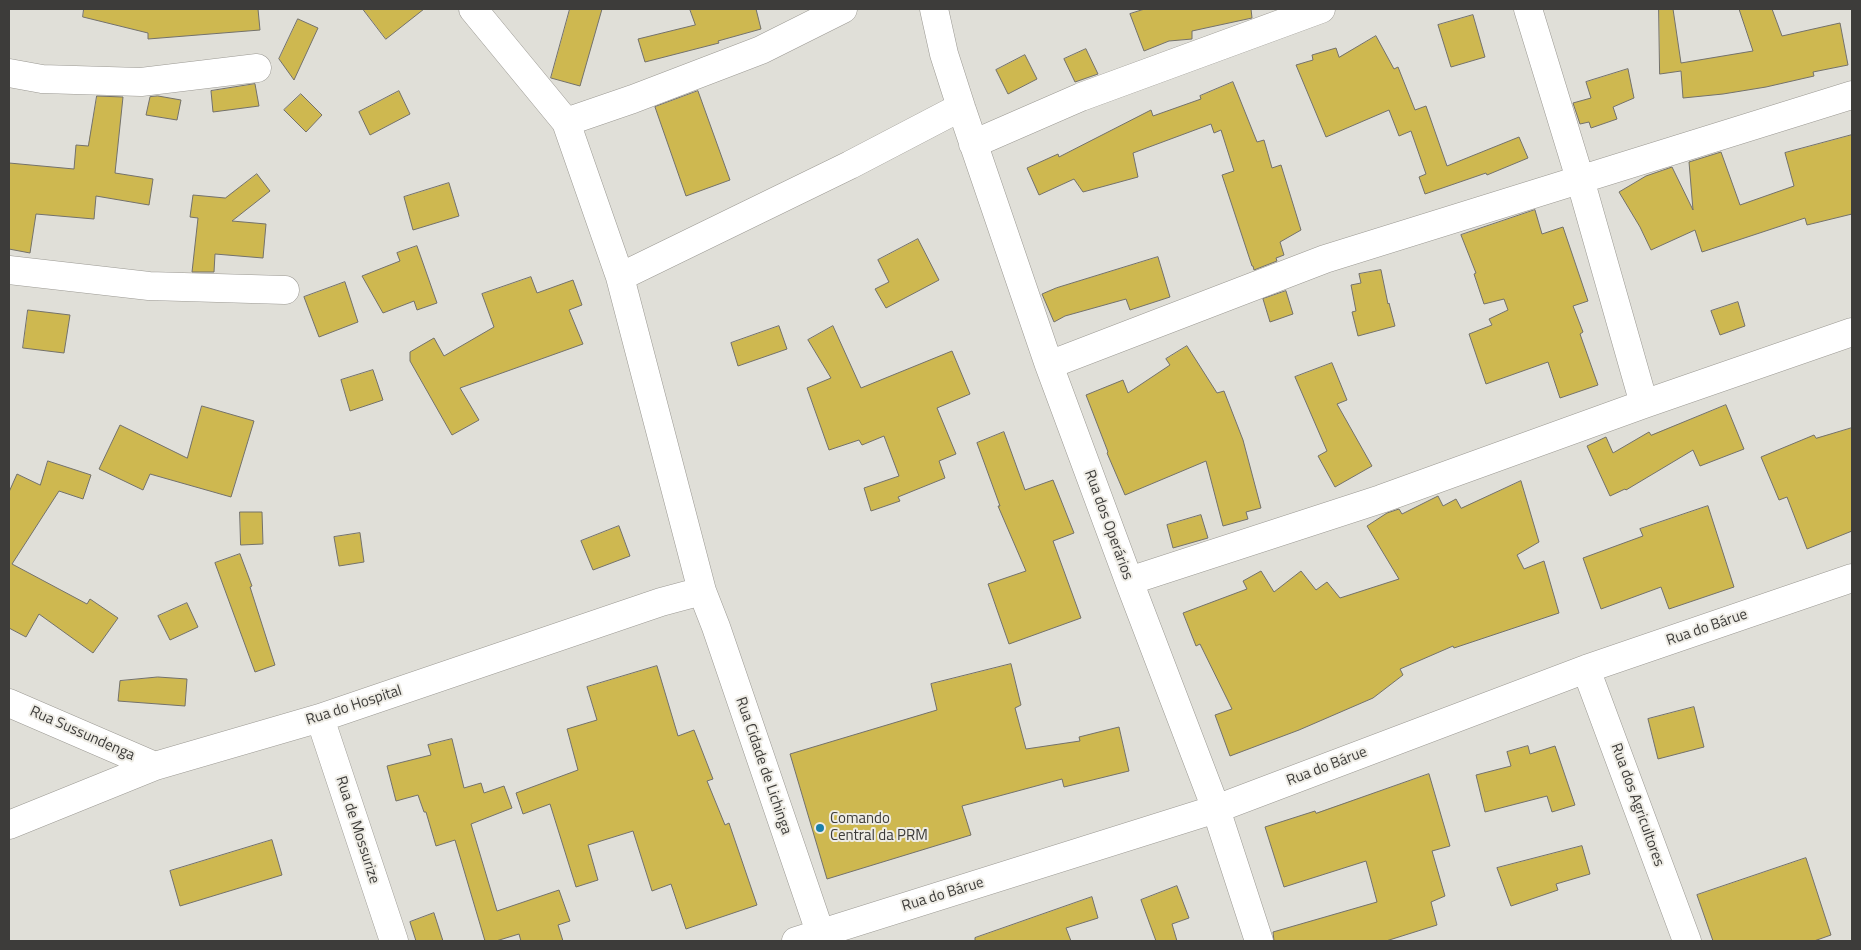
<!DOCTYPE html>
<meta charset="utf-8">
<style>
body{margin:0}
#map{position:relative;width:1861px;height:950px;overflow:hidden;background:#e0dfd8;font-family:"Titillium Web",sans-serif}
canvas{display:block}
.frame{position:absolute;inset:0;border:10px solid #3d3c3a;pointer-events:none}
</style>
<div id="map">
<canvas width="1861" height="950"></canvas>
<div class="frame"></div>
</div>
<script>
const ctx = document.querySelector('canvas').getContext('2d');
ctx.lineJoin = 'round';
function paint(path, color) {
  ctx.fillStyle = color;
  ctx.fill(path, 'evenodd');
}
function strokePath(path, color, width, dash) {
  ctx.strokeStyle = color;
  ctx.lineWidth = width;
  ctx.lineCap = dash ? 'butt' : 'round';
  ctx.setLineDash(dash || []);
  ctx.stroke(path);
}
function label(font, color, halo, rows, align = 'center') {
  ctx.font = font + ' "Titillium Web",sans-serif';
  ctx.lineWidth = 4;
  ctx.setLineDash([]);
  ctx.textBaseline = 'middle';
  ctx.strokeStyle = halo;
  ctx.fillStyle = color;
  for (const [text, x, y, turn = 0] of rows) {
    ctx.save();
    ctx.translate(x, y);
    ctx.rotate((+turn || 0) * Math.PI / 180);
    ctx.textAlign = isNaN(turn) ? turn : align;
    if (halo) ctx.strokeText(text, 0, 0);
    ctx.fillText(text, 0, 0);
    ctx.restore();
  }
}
const building = new Path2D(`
 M 84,9 L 258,9 L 260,30 L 148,39 L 148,33 L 83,17 Z
 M 363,9 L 424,9 L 386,39 Z
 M 570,9 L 602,9 L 580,86 L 551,78 Z
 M 690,9 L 756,9 L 761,29 L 718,41 L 719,43 L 645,62 L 638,39 L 695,25 Z
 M 1145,9 L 1251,9 L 1252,18 L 1192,31 L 1192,39 L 1169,41 L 1144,51 L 1130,14 Z
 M 1659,9 L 1673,9 L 1681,63 L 1753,51 L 1739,9 L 1772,9 L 1782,36 L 1840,23 L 1848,65 L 1813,72 L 1814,76 L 1766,87 L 1723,94 L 1683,98 L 1681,71 L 1660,74 Z
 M 1473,15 L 1485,57 L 1451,67 L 1438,25 Z
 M 298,19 L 318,28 L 294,80 L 279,59 Z
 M 1376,36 L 1394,69 L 1398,67 L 1415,110 L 1426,106 L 1447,166 L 1519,137 L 1528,158 L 1487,175 L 1486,173 L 1425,194 L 1419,177 L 1426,174 L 1411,131 L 1399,136 L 1389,110 L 1326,137 L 1296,65 L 1313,60 L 1312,55 L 1336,48 L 1339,57 Z
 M 1086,49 L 1098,74 L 1075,82 L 1064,59 Z
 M 1025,55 L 1037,79 L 1008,94 L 996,70 Z
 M 1628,69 L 1634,98 L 1613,107 L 1617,119 L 1591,128 L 1589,122 L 1580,124 L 1573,103 L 1591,98 L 1586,82 Z
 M 1233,82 L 1257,142 L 1264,140 L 1272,168 L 1281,165 L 1301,230 L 1280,242 L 1284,255 L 1276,258 L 1277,261 L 1254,270 L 1253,266 L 1252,266 L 1222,175 L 1234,171 L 1221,130 L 1214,133 L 1211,124 L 1133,153 L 1138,177 L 1083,192 L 1074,179 L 1039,195 L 1027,168 L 1058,154 L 1059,157 L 1151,110 L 1153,116 L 1201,99 L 1200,96 Z
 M 255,84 L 259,106 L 213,112 L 211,91 Z
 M 399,91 L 410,114 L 370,135 L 359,112 Z
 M 698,91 L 730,180 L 686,196 L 655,107 Z
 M 301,94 L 322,115 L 306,132 L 284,110 Z
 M 97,96 L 123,97 L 115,173 L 153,179 L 149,205 L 96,196 L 94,219 L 36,214 L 30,253 L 9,249 L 9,163 L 74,169 L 76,145 L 88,146 Z
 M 158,96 L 181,100 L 177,120 L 146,115 L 150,97 Z
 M 1852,135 L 1852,214 L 1807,225 L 1805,218 L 1702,252 L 1695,230 L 1651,250 L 1640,227 L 1619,192 L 1646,176 L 1672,167 L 1693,210 L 1689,162 L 1721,152 L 1740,205 L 1794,186 L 1785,153 Z
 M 257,174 L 270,191 L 232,221 L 266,224 L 263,258 L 215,254 L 214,272 L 192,272 L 198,218 L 190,217 L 193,195 L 225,198 Z
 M 449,183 L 459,216 L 413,230 L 404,197 Z
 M 1535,210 L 1542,234 L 1563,227 L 1588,301 L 1573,306 L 1583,332 L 1580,334 L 1598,385 L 1560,398 L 1548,362 L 1486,384 L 1469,334 L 1492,325 L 1489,319 L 1508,310 L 1504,299 L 1484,304 L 1474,274 L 1476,273 L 1461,235 Z
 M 918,239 L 939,280 L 886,308 L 875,289 L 889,282 L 878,260 Z
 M 417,246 L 437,303 L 417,310 L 414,301 L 383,313 L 362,276 L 400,261 L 397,253 Z
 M 1158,257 L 1170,297 L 1130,310 L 1126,299 L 1065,316 L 1054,322 L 1042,294 L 1056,288 Z
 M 1381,270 L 1388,304 L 1389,303 L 1395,326 L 1358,336 L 1352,312 L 1356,311 L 1351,285 L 1361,283 L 1359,274 Z
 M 531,277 L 537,293 L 573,280 L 582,305 L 569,310 L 583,344 L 460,388 L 479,420 L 452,435 L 410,361 L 410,352 L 434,338 L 444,356 L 494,327 L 482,294 Z
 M 345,282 L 358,322 L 319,337 L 304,297 Z
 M 1286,291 L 1293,314 L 1270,322 L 1263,299 Z
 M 1738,302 L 1745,326 L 1720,335 L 1711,311 Z
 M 28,310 L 70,315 L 64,353 L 23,348 Z
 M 779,326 L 787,349 L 738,366 L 731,343 Z
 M 833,326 L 861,388 L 952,351 L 970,394 L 937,408 L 956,454 L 939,461 L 945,478 L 898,497 L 900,501 L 871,511 L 864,488 L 899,476 L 884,436 L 862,445 L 859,440 L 829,450 L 807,388 L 831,378 L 808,340 Z
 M 1187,346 L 1217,393 L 1224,391 L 1243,440 L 1261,508 L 1246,512 L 1248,519 L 1223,526 L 1206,461 L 1125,495 L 1107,453 L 1108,452 L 1086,395 L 1123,380 L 1128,393 L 1170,365 L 1166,359 Z
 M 1332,363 L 1347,400 L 1337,404 L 1372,466 L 1335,487 L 1318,456 L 1327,451 L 1295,377 Z
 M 373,370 L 383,400 L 350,411 L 341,380 Z
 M 1726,405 L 1744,449 L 1700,466 L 1693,450 L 1626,490 L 1625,489 L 1610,496 L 1587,446 L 1606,437 L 1613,453 L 1649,432 L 1651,435 Z
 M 202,406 L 254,421 L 231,497 L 150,474 L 143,490 L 99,469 L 120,425 L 187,458 Z
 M 1852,428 L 1852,531 L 1807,549 L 1787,497 L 1779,500 L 1761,457 L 1814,435 L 1816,438 Z
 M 1004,432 L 1025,490 L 1053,480 L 1074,533 L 1053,541 L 1081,618 L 1009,644 L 988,584 L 1026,571 L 998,506 L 1000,506 L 977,443 Z
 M 48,461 L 91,475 L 83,499 L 59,491 L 12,564 L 87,604 L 90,599 L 118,618 L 93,653 L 39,614 L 26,637 L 9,628 L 9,492 L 17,474 L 40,485 Z
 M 1521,481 L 1539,542 L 1517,555 L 1524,569 L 1544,561 L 1559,613 L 1454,648 L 1453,646 L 1400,669 L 1403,675 L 1373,698 L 1299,730 L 1230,756 L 1215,715 L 1232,709 L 1200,644 L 1196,646 L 1183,613 L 1247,589 L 1243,581 L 1261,571 L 1274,592 L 1301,571 L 1316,590 L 1327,582 L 1340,598 L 1399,579 L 1367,526 L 1387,513 L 1399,509 L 1402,514 L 1438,496 L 1443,506 L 1456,499 L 1461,508 Z
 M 1708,506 L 1734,587 L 1669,609 L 1661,587 L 1601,609 L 1583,558 L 1643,536 L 1640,529 Z
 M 240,512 L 262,512 L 263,544 L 241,545 Z
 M 1201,515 L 1208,538 L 1173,548 L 1167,525 Z
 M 619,526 L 630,556 L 593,570 L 581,541 Z
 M 360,533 L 364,562 L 339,566 L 334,537 Z
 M 240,554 L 252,586 L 250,587 L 275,665 L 255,672 L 215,563 Z
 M 187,603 L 198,627 L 170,640 L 158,616 Z
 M 1011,664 L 1021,705 L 1015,708 L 1026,749 L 1080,741 L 1079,737 L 1119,727 L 1129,771 L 1064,787 L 1062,779 L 962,806 L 971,835 L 827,879 L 790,754 L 937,710 L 931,684 Z
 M 657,666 L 678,736 L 694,730 L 713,779 L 707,781 L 725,825 L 729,823 L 757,905 L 686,929 L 671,884 L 652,891 L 633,831 L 588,845 L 598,880 L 576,887 L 550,804 L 523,814 L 516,793 L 578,770 L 567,729 L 597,720 L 587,687 Z
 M 158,677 L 187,679 L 185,706 L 118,701 L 120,681 Z
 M 1694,707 L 1704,747 L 1658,759 L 1648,719 Z
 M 452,739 L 464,788 L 481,783 L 484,793 L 504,786 L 512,808 L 471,824 L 497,911 L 559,890 L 570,921 L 558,925 L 563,941 L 521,941 L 519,934 L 496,941 L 485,941 L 455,840 L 436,846 L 426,812 L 424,812 L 418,795 L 396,801 L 387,766 L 431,755 L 428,745 Z
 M 1528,746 L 1530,754 L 1555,746 L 1575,805 L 1552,812 L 1547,796 L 1485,812 L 1476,775 L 1511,766 L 1507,752 Z
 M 1429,774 L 1450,846 L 1432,851 L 1445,896 L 1431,902 L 1437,925 L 1386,941 L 1274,941 L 1273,932 L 1377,902 L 1366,861 L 1284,887 L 1265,827 L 1315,811 L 1316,813 Z
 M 272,840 L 282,875 L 180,906 L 170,871 Z
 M 1582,846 L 1590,874 L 1556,884 L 1558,890 L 1511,906 L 1497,868 Z
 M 1806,858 L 1831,935 L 1814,941 L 1713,941 L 1697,895 Z
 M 1177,886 L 1189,918 L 1172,924 L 1177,941 L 1156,941 L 1141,900 Z
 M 1092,897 L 1098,918 L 1066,928 L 1071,941 L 975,941 L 975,938 Z
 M 434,913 L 443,941 L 416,941 L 410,922 Z`);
paint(building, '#ceb850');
strokePath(building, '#73716b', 1);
const minor = new Path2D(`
 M 473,9 L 566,122 L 620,277 L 702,591 L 716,627 L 823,941
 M 934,9 L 944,54 L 961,107 L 1049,365 L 1129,581 L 1216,809 L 1259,941
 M 1528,9 L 1580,179 L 1644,404
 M 9,73 L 42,79 L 141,82 L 257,68
 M 566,122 L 633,99 L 761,50 L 843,9
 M 973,144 L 1081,97 L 1321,9
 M 9,270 L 149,286 L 285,290
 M 620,277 L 850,165 L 961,107
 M 1049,365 L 1325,259 L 1852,95
 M 1129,581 L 1381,499 L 1644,404 L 1852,332
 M 1586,669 L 1687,941
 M 9,703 L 155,766
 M 320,718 L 394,941
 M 9,825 L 155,766 L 320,718 L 661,602 L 702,591
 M 796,941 L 1216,809 L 1586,669 L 1852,578`);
strokePath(minor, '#9b9993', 29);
strokePath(minor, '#fff', 28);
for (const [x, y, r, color] of [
 [820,828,5,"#1a80aa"]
]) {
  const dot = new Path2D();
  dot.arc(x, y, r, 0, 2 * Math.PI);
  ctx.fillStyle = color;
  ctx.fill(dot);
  strokePath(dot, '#eeece5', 2);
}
label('15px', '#3d3c3a', '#eeece5', [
 ["Rua dos Operários",1108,525,70],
 ["Rua do Bárue",1707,628,-19],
 ["Rua do Hospital",354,706,-18],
 ["Rua Sussundenga",82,734,24],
 ["Rua Cidade de Lichinga",763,766,71],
 ["Rua do Bárue",1327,767,-21],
 ["Rua dos Agricultores",1637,805,70],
 ["Rua de Mossurize",357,830,72],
 ["Rua do Bárue",943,895,-17]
]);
label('15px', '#3d3c3a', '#eeece5', [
 ["Comando",830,819],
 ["Central da PRM",830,836]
], 'left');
</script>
